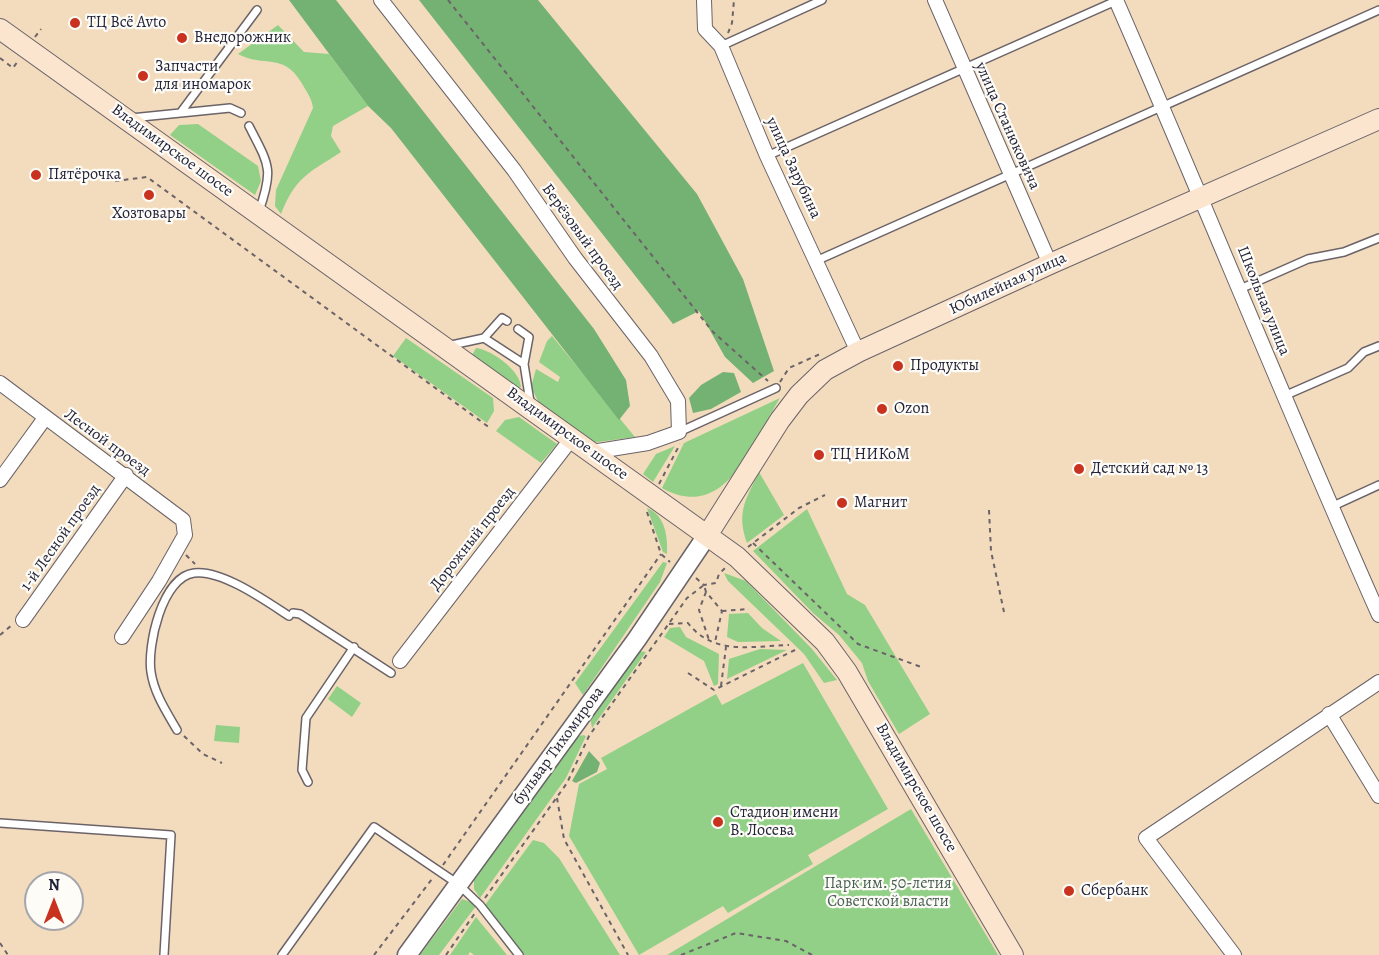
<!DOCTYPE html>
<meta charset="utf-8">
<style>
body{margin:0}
#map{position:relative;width:1379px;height:955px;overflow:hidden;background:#f3dcbd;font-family:Alegreya,serif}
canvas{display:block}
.north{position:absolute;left:24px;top:871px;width:60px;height:60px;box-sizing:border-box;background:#fdfcf7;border:2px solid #a5a5ac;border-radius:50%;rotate:0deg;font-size:16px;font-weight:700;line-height:24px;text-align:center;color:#22223b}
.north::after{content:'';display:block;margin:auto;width:21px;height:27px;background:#c8321e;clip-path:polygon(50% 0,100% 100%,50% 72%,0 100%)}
</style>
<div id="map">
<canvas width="1379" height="955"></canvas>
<div class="north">N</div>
</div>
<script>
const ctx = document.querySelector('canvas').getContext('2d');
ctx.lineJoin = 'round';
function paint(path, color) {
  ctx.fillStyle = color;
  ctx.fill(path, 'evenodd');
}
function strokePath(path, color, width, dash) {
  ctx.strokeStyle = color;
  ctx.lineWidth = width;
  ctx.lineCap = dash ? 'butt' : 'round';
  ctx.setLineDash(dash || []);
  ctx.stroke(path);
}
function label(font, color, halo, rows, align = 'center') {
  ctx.font = font + ' Alegreya,serif';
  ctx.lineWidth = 4.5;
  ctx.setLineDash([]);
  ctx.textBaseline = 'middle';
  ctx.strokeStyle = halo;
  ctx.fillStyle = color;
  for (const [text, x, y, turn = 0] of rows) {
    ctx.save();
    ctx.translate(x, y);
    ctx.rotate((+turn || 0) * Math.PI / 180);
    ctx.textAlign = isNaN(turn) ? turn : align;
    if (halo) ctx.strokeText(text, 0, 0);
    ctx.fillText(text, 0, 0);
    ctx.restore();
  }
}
paint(new Path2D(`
 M 278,25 L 304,52 L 329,54 L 368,106 L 333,126 L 331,136 L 341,152 C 309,173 296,176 281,214 L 275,206 L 276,190 L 313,108 C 312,98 306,91 301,82 C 283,52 264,68 238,54 Z
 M 198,124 L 258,166 L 261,181 L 255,195 L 170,135 L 179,125 Z
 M 552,336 L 635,437 L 591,443 L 542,409 L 531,387 L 536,369 L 558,382 L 560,377 L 539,362 L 547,341 Z
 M 406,338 L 493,398 L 494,411 L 487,423 L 393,356 Z
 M 476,348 C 492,350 520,370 521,387 L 517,389 L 474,360 L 472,355 Z
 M 780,398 C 753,441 727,524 662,488 L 684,443 Z
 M 519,417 L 557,444 L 541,463 L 496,431 L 505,420 Z
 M 675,446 L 653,482 L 643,474 L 656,454 Z
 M 759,472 L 784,515 L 747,543 C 736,512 746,499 759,472 Z
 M 647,508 C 665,515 668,536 667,554 L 663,552 Z
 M 807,509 L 847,594 L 865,605 L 930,714 L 899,734 L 868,681 L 862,663 L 839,635 L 813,613 L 753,551 Z
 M 663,562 L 667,563 L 660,582 L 583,695 L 575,683 Z
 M 724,573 L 746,581 L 812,649 L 837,680 L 824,683 L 804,654 L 728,581 Z
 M 748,613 L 762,628 L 781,641 L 738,642 L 727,637 L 729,614 Z
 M 680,627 L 686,637 L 719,654 L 718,684 L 714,686 L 704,661 L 664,637 L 670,628 Z
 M 760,649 L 787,650 L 727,679 L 729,659 Z
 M 638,651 L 646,652 L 592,728 L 590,717 Z
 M 803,663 L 888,809 L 808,855 L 813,864 L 728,913 L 723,906 L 639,955 L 569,836 L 579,784 L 607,769 L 601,758 L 716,694 L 722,705 Z
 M 337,686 L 361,703 L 352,717 L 328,699 Z
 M 216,725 L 240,727 L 239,743 L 214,741 Z
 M 583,735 L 586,736 L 566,778 L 480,898 L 474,889 L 474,880 L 576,737 Z
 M 911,809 L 998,955 L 667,955 Z
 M 533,840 L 544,843 L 559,858 L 620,955 L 523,955 L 485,905 Z
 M 462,899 L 474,903 L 476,906 L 439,955 L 420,955 Z
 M 476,917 L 507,955 L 474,955 L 470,952 L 468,955 L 450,955 Z`), '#91d086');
paint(new Path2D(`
 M 289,0 L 336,0 L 594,329 L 626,380 L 630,406 L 619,420 L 391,128 L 368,106 Z
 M 419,0 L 538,0 L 697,194 L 743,279 L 774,371 L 753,383 L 725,357 L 699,311 L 673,324 Z
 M 723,372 L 734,373 L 741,392 L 711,409 L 693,413 L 689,398 L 701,385 Z
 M 589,751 L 600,763 L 597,772 L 576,783 L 572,781 Z`), '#74b273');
const service = new Path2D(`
 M 721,46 L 822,0
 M 181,112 L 257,10
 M 131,118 L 230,108 L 241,113
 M 249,126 C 269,165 274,169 259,211
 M 767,156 L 1118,0
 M 818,260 L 1379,10
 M 1240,289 L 1308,259 L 1344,252 L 1379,238
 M 518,329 L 529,337 L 524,364
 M 484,338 L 502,318 L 507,321
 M 447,346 L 484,338 L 524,364 L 530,402
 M 1284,396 L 1348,368 L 1364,352 L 1379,346
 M 679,432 L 776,388
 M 1331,507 L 1379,485
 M 293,613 L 300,614 L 391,673
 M 177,730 C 166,711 154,693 151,672 C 147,646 162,577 194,573 C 221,569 266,601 289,616
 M 308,782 L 302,770 L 306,718 L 354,647
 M 0,823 L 171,835 L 164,955
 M 282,955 L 374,827 L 458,884 L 480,905 L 519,955`);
const minor = new Path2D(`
 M 381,0 L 514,170 L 575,258 L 651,356 L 678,401 L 679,432 L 648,443 L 592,452
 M 704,0 L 705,29 L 721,46 L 767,156 L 858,352
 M 935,0 L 1050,264
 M 1116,0 C 1205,204 1288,411 1379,615
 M 0,383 L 183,520 L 185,535 L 159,581 L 122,637
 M 0,480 L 45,418
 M 23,620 L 126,475
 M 400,661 L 572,438
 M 1329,714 L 1379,796
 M 1234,955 L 1146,838 L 1379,682`);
const tertiary = new Path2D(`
 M 407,955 L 637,639 L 708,534`);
const secondary = new Path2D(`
 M 0,29 L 737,557 L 825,642 L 847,672 L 1013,955
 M 708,534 L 780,420 L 799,395 L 825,370 L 858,352 L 1050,264 L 1379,119`);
strokePath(service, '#6b6368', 10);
strokePath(minor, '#6b6368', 16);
strokePath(tertiary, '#6b6368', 21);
strokePath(secondary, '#6b6368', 22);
strokePath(new Path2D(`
 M 448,0 L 713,332 L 768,381
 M 728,33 L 732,23 L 734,0
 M 35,37 L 41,29
 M 0,58 L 13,68 L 18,61
 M 115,181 L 147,177 L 490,428
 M 780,382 L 789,368 L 820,354
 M 659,484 L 680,444
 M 989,510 L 991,551 L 1004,612
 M 647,512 L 661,554 L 670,562
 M 753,543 L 858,644 L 924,668
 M 748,547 L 799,508 L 825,495
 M 186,555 L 195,564
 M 696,578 L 704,585 L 716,583 L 719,574 L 726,567
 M 706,592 L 699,610 L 709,640
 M 722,611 L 749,609
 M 669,624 L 688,623 C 713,656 753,646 789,645
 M 0,635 L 12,625
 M 688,673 L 714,690 L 795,650
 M 721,686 L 726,647
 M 184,736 L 203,754 L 222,763
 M 557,798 L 564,839 L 628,955
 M 443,865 L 661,554
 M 485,898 L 567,783 L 589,736 L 687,598 L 704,585 L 706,592 L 722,611 L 715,642
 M 0,943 L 8,955
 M 374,955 L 432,879
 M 446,955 L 475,913
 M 681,955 L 736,933 L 786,941 L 812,955`), '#6b6368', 2, [4.5, 4.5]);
strokePath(service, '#fff', 7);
strokePath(minor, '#fff', 14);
strokePath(tertiary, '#fff', 18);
strokePath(secondary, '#fbe5cf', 20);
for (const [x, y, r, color] of [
 [75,23,6,"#c8321e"],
 [182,38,6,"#c8321e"],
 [143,76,6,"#c8321e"],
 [36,175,6,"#c8321e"],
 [149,195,6,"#c8321e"],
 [898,366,6,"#c8321e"],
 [882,409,6,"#c8321e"],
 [819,455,6,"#c8321e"],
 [1079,469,6,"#c8321e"],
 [842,503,6,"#c8321e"],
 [718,822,6,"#c8321e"],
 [1069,891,6,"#c8321e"]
]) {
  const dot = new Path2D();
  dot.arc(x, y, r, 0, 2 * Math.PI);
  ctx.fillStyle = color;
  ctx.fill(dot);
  strokePath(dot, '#fdfcf7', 2);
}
label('16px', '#22223b', '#fdfcf7', [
 ["ТЦ Всё Avto",87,23],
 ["Внедорожник",194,38],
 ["Запчасти",155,67],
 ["для иномарок",155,85],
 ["Пятёрочка",48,175],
 ["Хозтовары",149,214,"center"],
 ["Продукты",910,366],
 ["Ozon",894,409],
 ["ТЦ НИКоМ",831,455],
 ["Детский сад № 13",1091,469],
 ["Магнит",854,503],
 ["Стадион имени",730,813],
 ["В. Лосева",730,831],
 ["Сбербанк",1081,891]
], 'left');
label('16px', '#22223b', '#fdfcf7', [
 ["улица Станюковича",1007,126,66],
 ["Владимирское шоссе",172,151,36],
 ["улица Зарубина",793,168,65],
 ["Берёзовый проезд",582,237,54],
 ["Юбилейная улица",1008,284,-25],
 ["Школьная улица",1263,301,68],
 ["Владимирское шоссе",567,434,36],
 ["Лесной проезд",107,443,36],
 ["1-й Лесной проезд",61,538,-55],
 ["Дорожный проезд",473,539,-52],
 ["бульвар Тихомирова",559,746,-54],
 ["Владимирское шоссе",916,788,60]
]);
label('16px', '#495f55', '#fdfcf7', [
 ["Парк им. 50-летия",888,884],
 ["Советской власти",888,902]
]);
</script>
